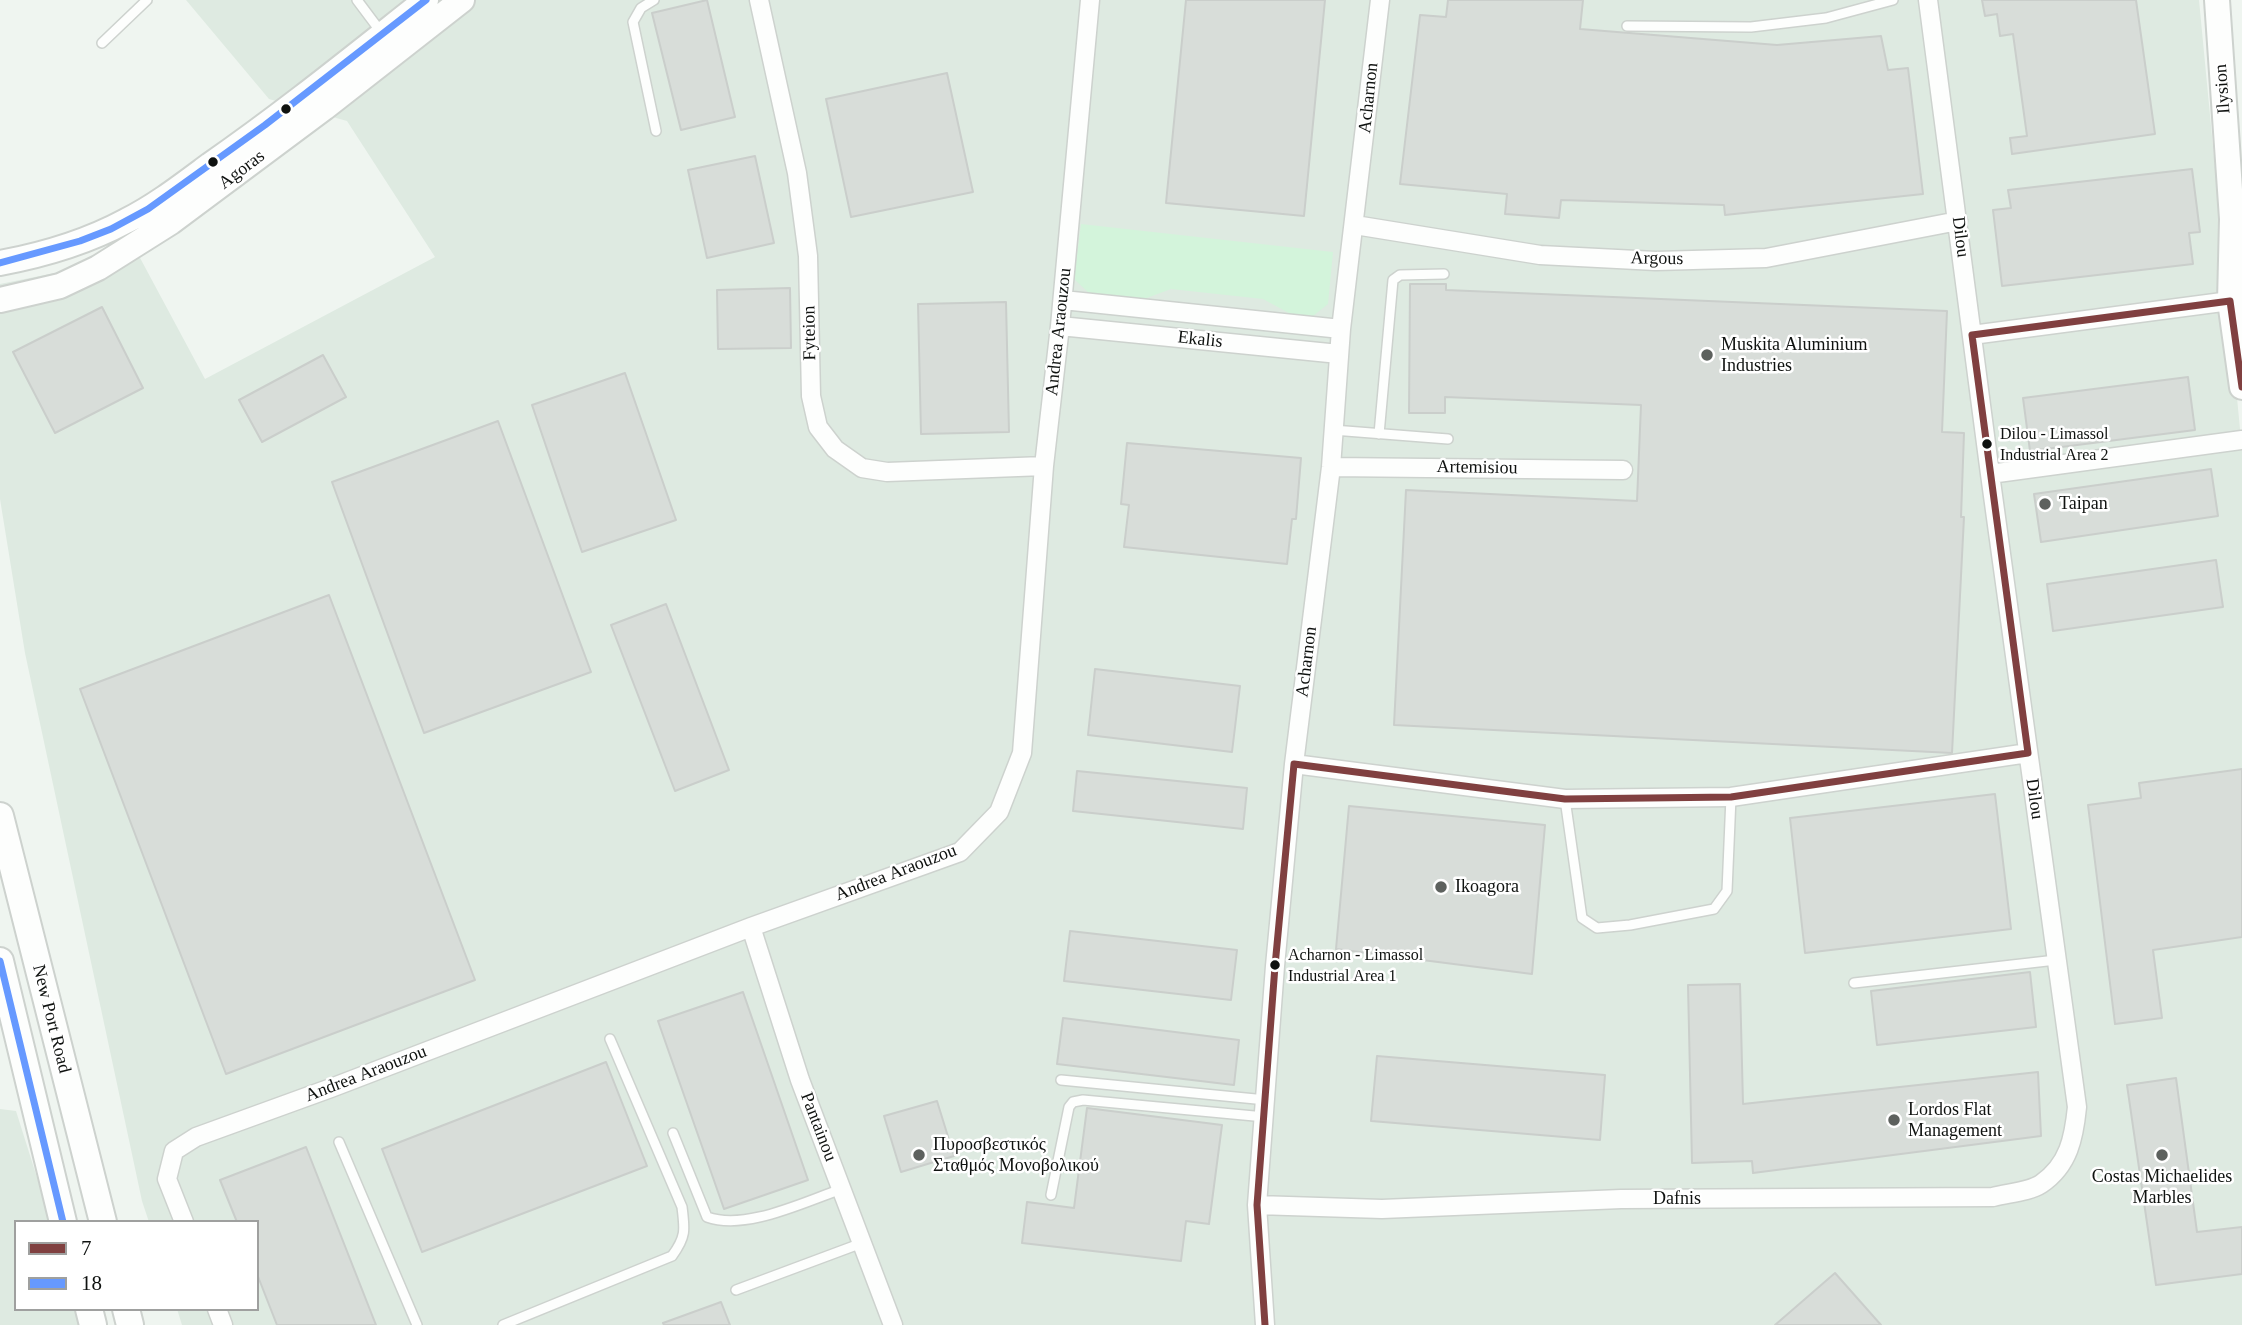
<!DOCTYPE html>
<meta charset="utf-8">
<style>
body{margin:0}
#map{position:relative;width:2242px;height:1325px;overflow:hidden;background:#eff5f0;font-family:"Times New Roman",serif}
canvas{display:block}
.legend{position:absolute;left:14px;top:1220px;width:245px;height:91px;box-sizing:border-box;background:#fff;border:2px solid #9fa09f;margin:0;padding:9px 12px;list-style:none;font-size:21px;color:#0f1210}
.legend li{display:flex;align-items:center;gap:14px;height:35px}
.legend b{width:35px;border:2px solid #9fa09f}
</style>
<div id="map">
<canvas width="2242" height="1325"></canvas>
<ul class="legend">
<li><b style="height:9px;background:#804040"></b>7</li>
<li><b style="height:9px;background:#69f"></b>18</li>
</ul>
</div>
<script>
const ctx = document.querySelector('canvas').getContext('2d');
ctx.lineJoin = 'round';
function paint(path, color) {
  ctx.fillStyle = color;
  ctx.fill(path, 'evenodd');
}
function strokePath(path, color, width, dash) {
  ctx.strokeStyle = color;
  ctx.lineWidth = width;
  ctx.lineCap = dash ? 'butt' : 'round';
  ctx.setLineDash(dash || []);
  ctx.stroke(path);
}
function label(font, color, halo, rows, align = 'center') {
  ctx.font = font + ' "Times New Roman",serif';
  ctx.lineWidth = 5;
  ctx.setLineDash([]);
  ctx.textBaseline = 'middle';
  ctx.strokeStyle = halo;
  ctx.fillStyle = color;
  for (const [text, x, y, turn = 0] of rows) {
    ctx.save();
    ctx.translate(x, y);
    ctx.rotate((+turn || 0) * Math.PI / 180);
    ctx.textAlign = isNaN(turn) ? turn : align;
    if (halo) ctx.strokeText(text, 0, 0);
    ctx.fillText(text, 0, 0);
    ctx.restore();
  }
}
paint(new Path2D(`
 M 186,0 L 2199,0 L 2242,450 L 2242,1325 L 182,1325 L 177,1309 L 257,1309 L 257,1222 L 149,1222 L 142,1201 L 25,653 L 0,499 L 0,284 L 139,256 L 205,379 L 435,257 L 347,121 L 269,99 Z
 M 0,1109 L 16,1111 L 51,1222 L 16,1222 L 16,1309 L 79,1309 L 84,1325 L 0,1325 Z`), '#deeae1');
paint(new Path2D(`
 M 1081,224 L 1333,252 L 1328,304 L 1313,316 L 1298,318 L 1263,299 L 1171,289 L 1144,299 L 1090,294 L 1074,279 Z`), '#d3f4db');
const building = new Path2D(`
 M 707,0 L 735,117 L 681,130 L 652,13 Z
 M 1186,0 L 1325,0 L 1304,216 L 1166,203 Z
 M 1448,0 L 1583,0 L 1580,29 L 1777,45 L 1881,36 L 1888,70 L 1908,68 L 1923,194 L 1725,215 L 1724,205 L 1561,200 L 1559,218 L 1505,214 L 1507,194 L 1400,184 L 1420,15 L 1446,17 Z
 M 1982,0 L 2136,0 L 2155,134 L 2012,154 L 2010,138 L 2027,136 L 2013,34 L 2000,36 L 1997,14 L 1985,16 Z
 M 947,73 L 973,192 L 851,217 L 826,99 Z
 M 755,156 L 774,243 L 707,258 L 688,170 Z
 M 2192,169 L 2200,232 L 2189,233 L 2193,264 L 2002,286 L 1993,210 L 2011,208 L 2008,190 Z
 M 1410,284 L 1446,284 L 1446,290 L 1947,311 L 1942,432 L 1964,433 L 1961,517 L 1964,517 L 1952,753 L 1394,725 L 1406,490 L 1637,501 L 1641,405 L 1445,397 L 1445,413 L 1409,413 Z
 M 790,288 L 791,348 L 718,349 L 717,290 Z
 M 1006,302 L 1009,432 L 921,434 L 918,304 Z
 M 102,307 L 143,388 L 55,433 L 13,352 Z
 M 323,355 L 346,397 L 262,442 L 239,400 Z
 M 625,373 L 676,520 L 582,552 L 532,405 Z
 M 2188,377 L 2195,430 L 2030,451 L 2023,398 Z
 M 498,421 L 591,672 L 424,733 L 332,482 Z
 M 1127,443 L 1301,458 L 1296,519 L 1292,519 L 1287,564 L 1124,547 L 1129,505 L 1121,504 Z
 M 2211,469 L 2218,516 L 2041,542 L 2034,494 Z
 M 2216,560 L 2223,607 L 2053,631 L 2047,584 Z
 M 329,595 L 475,980 L 226,1074 L 80,689 Z
 M 666,604 L 729,770 L 675,791 L 611,625 Z
 M 1095,669 L 1240,686 L 1232,752 L 1088,735 Z
 M 2242,769 L 2242,937 L 2153,950 L 2162,1018 L 2115,1024 L 2088,805 L 2141,798 L 2139,783 Z
 M 1077,771 L 1247,788 L 1243,829 L 1073,811 Z
 M 1995,794 L 2011,929 L 1805,953 L 1790,818 Z
 M 1349,806 L 1545,825 L 1532,974 L 1336,949 Z
 M 1070,931 L 1237,950 L 1231,1000 L 1064,981 Z
 M 2030,972 L 2036,1027 L 1877,1045 L 1871,991 Z
 M 1740,984 L 1743,1104 L 2038,1072 L 2041,1136 L 1753,1173 L 1752,1161 L 1692,1163 L 1688,985 Z
 M 743,992 L 808,1180 L 724,1209 L 658,1021 Z
 M 1063,1018 L 1239,1040 L 1234,1085 L 1057,1064 Z
 M 1377,1056 L 1605,1075 L 1600,1140 L 1371,1121 Z
 M 606,1062 L 647,1166 L 422,1252 L 382,1149 Z
 M 2176,1078 L 2197,1232 L 2242,1227 L 2242,1274 L 2156,1285 L 2127,1085 Z
 M 937,1101 L 954,1156 L 901,1172 L 884,1116 Z
 M 1087,1108 L 1222,1125 L 1209,1224 L 1186,1221 L 1181,1261 L 1022,1243 L 1027,1202 L 1074,1208 Z
 M 306,1147 L 376,1325 L 277,1325 L 257,1274 L 257,1222 L 237,1222 L 220,1180 Z
 M 1835,1273 L 1881,1325 L 1775,1325 Z
 M 721,1302 L 730,1325 L 664,1325 L 663,1323 Z`);
paint(building, '#d8ddd9');
strokePath(building, '#cacecb', 2);
const lane = new Path2D(`
 M 357,0 L 381,32
 M 654,0 L 641,8 L 633,22 L 656,131
 M 1627,26 L 1751,27 L 1826,18 L 1893,0
 M 102,43 L 147,0
 M 1333,430 L 1448,439
 M 1379,434 L 1393,280 L 1400,275 L 1444,274
 M 1565,799 L 1582,918 L 1597,928 L 1630,925 L 1714,909 L 1727,891 L 1731,797
 M 1854,983 L 2056,960
 M 1061,1080 L 1266,1100
 M 673,1133 L 707,1217 C 746,1231 803,1202 842,1189
 M 339,1142 L 417,1325
 M 1051,1195 L 1069,1107 L 1073,1102 L 1083,1100 L 1265,1117
 M 736,1290 L 862,1243
 M 503,1325 L 672,1256 C 686,1237 685,1230 682,1207 L 610,1039`);
const street = new Path2D(`
 M 759,0 L 797,173 L 808,256 L 811,396 L 818,427 L 835,449 L 862,468 L 887,472 L 1044,466
 M 1355,225 L 1540,255 L 1656,261 L 1766,258 L 1958,221
 M 1063,300 L 1341,329
 M 1060,326 L 1339,354
 M 1972,335 L 2230,301
 M 1331,467 L 1623,470
 M 1990,474 L 2242,440
 M 1294,764 L 1565,799 L 1731,797 L 2028,753
 M 751,927 L 800,1080 L 893,1325
 M 1257,1205 L 1382,1209 L 1621,1199 L 1993,1197 C 2007,1193 2029,1192 2041,1184 C 2069,1165 2074,1137 2077,1107 L 1990,474 L 1928,0
 M 184,1222 L 167,1179 L 174,1151 L 196,1137 L 331,1088 L 751,927 L 960,852 L 999,812 L 1022,753 L 1044,466 L 1060,326 L 1090,0
 M 217,1309 L 223,1325
 M 1265,1325 L 1257,1205 L 1275,966 L 1294,764 L 1331,467 L 1341,329 L 1380,0`);
const secondary = new Path2D(`
 M 2217,0 L 2232,219 L 2230,301 L 2242,387
 M 0,263 C 43,255 87,242 126,221 C 156,206 183,185 210,165 C 285,113 355,56 426,0
 M 0,300 L 60,286 L 98,268 L 171,222 L 324,108 L 462,0`);
const primary = new Path2D(`
 M 0,816 L 103,1222
 M 0,961 L 63,1222
 M 89,1309 L 93,1325
 M 126,1309 L 130,1325`);
strokePath(lane, '#cdd2ce', 12);
strokePath(street, '#cdd2ce', 21);
strokePath(secondary, '#cdd2ce', 28);
strokePath(primary, '#cdd2ce', 30);
strokePath(lane, '#fdfefd', 9);
strokePath(street, '#fdfefd', 18);
strokePath(secondary, '#fdfefd', 24);
strokePath(primary, '#fdfefd', 26);
strokePath(new Path2D(`
 M 1265,1325 L 1257,1205 L 1275,966 L 1294,764 L 1565,799 L 1731,797 L 2028,753 L 1972,335 L 2230,301 L 2242,387`), '#804040', 7);
strokePath(new Path2D(`
 M 0,263 L 80,241 L 111,229 L 148,209 L 265,125 L 426,0
 M 0,961 L 63,1222`), '#69f', 7);
for (const [x, y, r, color] of [
 [286,109,6,"#0f1210"],
 [213,162,6,"#0f1210"],
 [1707,355,7,"#5d615e"],
 [1987,444,6,"#0f1210"],
 [2045,504,7,"#5d615e"],
 [1441,887,7,"#5d615e"],
 [1275,965,6,"#0f1210"],
 [1894,1120,7,"#5d615e"],
 [919,1155,7,"#5d615e"],
 [2162,1155,7,"#5d615e"]
]) {
  const dot = new Path2D();
  dot.arc(x, y, r, 0, 2 * Math.PI);
  ctx.fillStyle = color;
  ctx.fill(dot);
  strokePath(dot, '#fff', 2.5);
}
label('16px', '#0f1210', '#fff', [
 ["Dilou - Limassol",2000,435],
 ["Industrial Area 2",2000,456],
 ["Acharnon - Limassol",1288,956],
 ["Industrial Area 1",1288,977]
], 'left');
label('18px', '#0f1210', '#fff', [
 ["Ilysion",2223,89,-94],
 ["Acharnon",1369,98,-84],
 ["Agoras",242,170,-37],
 ["Dilou",1960,237,83],
 ["Argous",1657,259,1],
 ["Andrea Araouzou",1059,332,-84],
 ["Fyteion",810,333,-91],
 ["Ekalis",1200,340,6],
 ["Artemisiou",1477,468,1],
 ["Acharnon",1307,662,-83],
 ["Dilou",2034,799,82],
 ["Andrea Araouzou",896,873,-21],
 ["New Port Road",51,1019,76],
 ["Andrea Araouzou",366,1074,-21],
 ["Pantainou",818,1127,69],
 ["Dafnis",1677,1199]
]);
label('18px', '#0f1210', '#fff', [
 ["Muskita Aluminium",1721,345],
 ["Industries",1721,366],
 ["Taipan",2059,504],
 ["Ikoagora",1455,887],
 ["Lordos Flat",1908,1110],
 ["Management",1908,1131],
 ["Πυροσβεστικός",933,1145],
 ["Σταθμός Μονοβολικού",933,1166],
 ["Costas Michaelides",2162,1177,"center"],
 ["Marbles",2162,1198,"center"]
], 'left');
</script>
